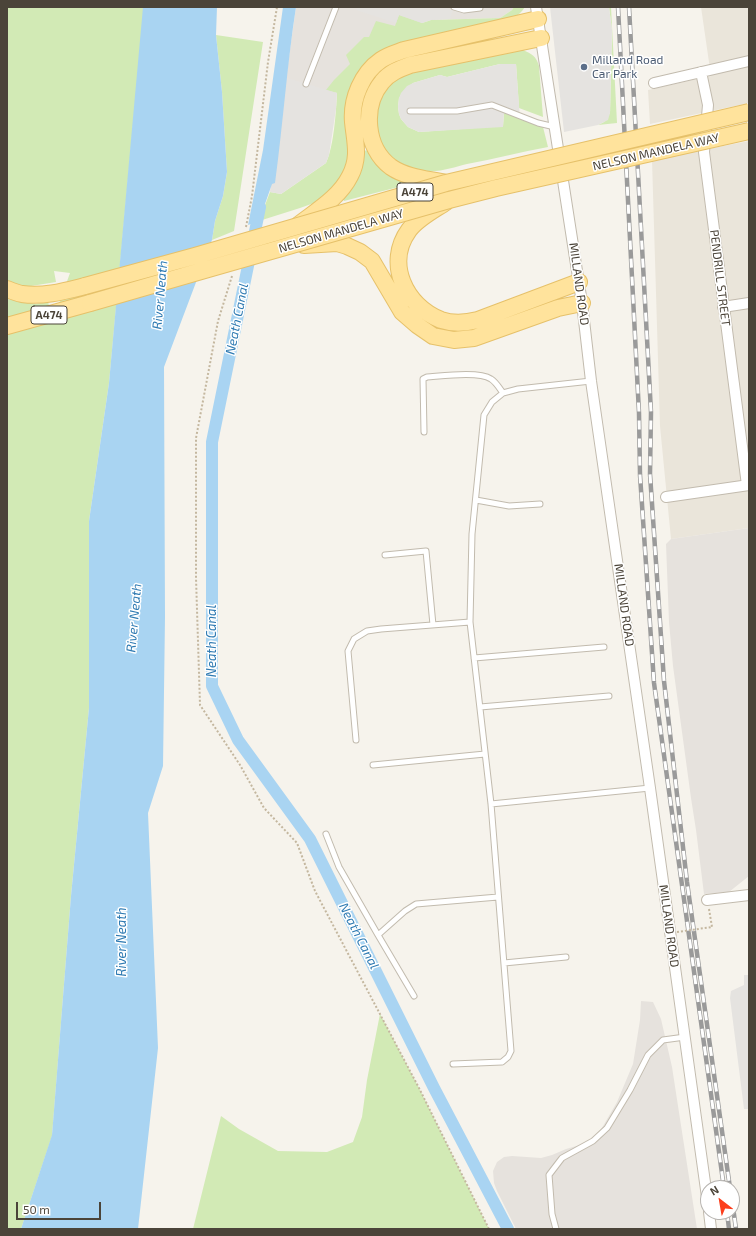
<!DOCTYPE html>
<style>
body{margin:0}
#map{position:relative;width:756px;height:1236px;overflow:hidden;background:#f6f3ec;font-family:"Exo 2",sans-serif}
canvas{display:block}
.frame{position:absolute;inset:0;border:8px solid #4b4439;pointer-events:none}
.north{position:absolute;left:700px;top:1180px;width:40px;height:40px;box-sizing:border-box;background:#fff;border:1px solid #b7b4b0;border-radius:50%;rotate:329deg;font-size:11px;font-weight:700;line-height:16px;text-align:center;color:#4b4439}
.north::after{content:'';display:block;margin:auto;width:14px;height:18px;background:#fc3f1d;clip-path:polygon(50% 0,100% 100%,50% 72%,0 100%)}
.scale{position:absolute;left:16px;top:1202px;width:85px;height:18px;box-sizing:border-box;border:2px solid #4b4439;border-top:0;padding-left:5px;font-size:12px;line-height:14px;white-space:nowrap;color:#4b4439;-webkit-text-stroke:3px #fff;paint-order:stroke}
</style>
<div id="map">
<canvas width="756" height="1236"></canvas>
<div class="frame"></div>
<div class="north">N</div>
<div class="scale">50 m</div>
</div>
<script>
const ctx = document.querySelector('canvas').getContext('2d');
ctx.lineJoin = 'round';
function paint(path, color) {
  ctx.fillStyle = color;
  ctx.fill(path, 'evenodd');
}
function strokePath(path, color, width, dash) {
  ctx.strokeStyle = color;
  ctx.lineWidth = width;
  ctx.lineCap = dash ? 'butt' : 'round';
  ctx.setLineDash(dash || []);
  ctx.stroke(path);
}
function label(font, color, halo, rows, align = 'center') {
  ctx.font = font + ' "Exo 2",sans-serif';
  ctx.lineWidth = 3;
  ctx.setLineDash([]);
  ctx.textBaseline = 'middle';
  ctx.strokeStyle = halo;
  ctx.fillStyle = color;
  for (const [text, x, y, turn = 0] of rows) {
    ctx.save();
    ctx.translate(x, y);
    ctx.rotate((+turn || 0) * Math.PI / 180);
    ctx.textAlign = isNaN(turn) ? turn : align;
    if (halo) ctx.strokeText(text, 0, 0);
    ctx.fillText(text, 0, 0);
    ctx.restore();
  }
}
paint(new Path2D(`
 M 701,7 L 749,7 L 749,103 L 650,124 L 648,90 L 711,76 Z
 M 749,141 L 749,528 L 671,539 L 660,426 L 652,160 Z`), '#eae5da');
paint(new Path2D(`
 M 296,7 L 514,7 L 512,10 L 500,18 L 431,20 L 372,37 L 270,192 Z
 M 749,528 L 749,876 L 729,892 L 704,894 L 696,830 L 691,798 L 673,666 L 669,622 L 666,544 L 671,539 Z
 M 641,1001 L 653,1002 L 661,1019 L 672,1067 L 697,1229 L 516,1229 L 497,1191 L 494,1183 L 493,1171 L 497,1162 L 504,1157 L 512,1156 L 541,1158 L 552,1155 L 566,1149 L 590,1142 L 599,1133 L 617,1102 L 633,1064 L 640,1020 Z`), '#e6e2dd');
paint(new Path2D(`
 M 7,7 L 144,7 L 109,383 L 89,521 L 89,708 L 71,896 L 52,1136 L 21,1229 L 7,1229 L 7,333 L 53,320 L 70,273 L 54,271 L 56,282 L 25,287 L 7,283 Z
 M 514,7 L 525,7 L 522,11 L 517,16 L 374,58 L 350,142 L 347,167 L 335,187 L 317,202 L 300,208 L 259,221 L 270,192 L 281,194 L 326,163 C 334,146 336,112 337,93 L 326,90 L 334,80 L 350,64 L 346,55 L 364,37 L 369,37 L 376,21 L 395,26 L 399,15 L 422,23 L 431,20 L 500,18 L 512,10 Z
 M 609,7 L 611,7 L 617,123 L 598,125 L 604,122 L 610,113 L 612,30 Z
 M 216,35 L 263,42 L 234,231 L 212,240 L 215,221 L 223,196 L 227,172 L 222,92 Z
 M 523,50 C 532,54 536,56 539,66 L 543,117 L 519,108 L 516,64 L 500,64 L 447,77 L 440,75 L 413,83 L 399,98 L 398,107 L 399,114 L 401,119 L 408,127 L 419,132 L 503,126 L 504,113 L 543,127 L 548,147 C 521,152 494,159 467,164 C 455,167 441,172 428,171 C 398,168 376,152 377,119 C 378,93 385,85 408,72 Z
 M 369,150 L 414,183 L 344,201 L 343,198 L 363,151 Z
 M 7,299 L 36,304 L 48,301 L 49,306 L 7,318 Z
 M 380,1014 L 419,1088 L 489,1229 L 193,1229 L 221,1116 L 239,1129 L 278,1151 L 327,1152 L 353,1142 L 362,1117 L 367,1080 Z`), '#d2eab5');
paint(new Path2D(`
 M 357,7 L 445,7 L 453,10 L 450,19 L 431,20 L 422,23 L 399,15 L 396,23 L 356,10 Z
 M 550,7 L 609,7 L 612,30 L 610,113 L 608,120 L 598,125 L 564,132 Z
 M 500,64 L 516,64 L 520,119 L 504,113 L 503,127 L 419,132 L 408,127 L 401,119 L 399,114 L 398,107 L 399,98 L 401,93 L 407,86 L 413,83 L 440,75 L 447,77 Z
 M 287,78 L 337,93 L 336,109 L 329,155 L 326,163 L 281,194 L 270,192 L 272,184 L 275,183 L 280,143 Z
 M 744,975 L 749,975 L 749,1109 L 744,1109 L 730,998 L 731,991 L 744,985 Z`), '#e5e3e0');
paint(new Path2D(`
 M 143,7 L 217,7 L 216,35 L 222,92 L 227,172 L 223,196 L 215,221 L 212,240 L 164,367 L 165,617 L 163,766 L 148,813 L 158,1048 L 138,1229 L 21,1229 L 52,1135 L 71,896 L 89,708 L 89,521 L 109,383 Z
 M 283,7 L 296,7 C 287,65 283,124 275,183 L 272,184 L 259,221 L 248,225 L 263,150 Z`), '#a9d4f2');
strokePath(new Path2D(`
 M 260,207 L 212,442 L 212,686 L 238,740 L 310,839 L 434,1088 L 508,1229`), '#a9d4f2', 12);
const service = new Path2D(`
 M 454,7 L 464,10 L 480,8 L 480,7
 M 306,84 L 336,7
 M 410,111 L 457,111 L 492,105 L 538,123 L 555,127
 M 424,432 L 423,379 L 427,377 C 442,376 479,371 491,379 C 496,382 500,389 503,393
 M 476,500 L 509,506 L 540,504
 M 385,555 L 426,551 L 433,625
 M 474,658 L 604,647
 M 480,707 L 609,696
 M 356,740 L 348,651 L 354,639 L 367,631 L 381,629 L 470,622
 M 373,765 L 485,754
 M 491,804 L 650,788
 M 326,834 L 339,867 L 378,935
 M 504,963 L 566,957
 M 414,996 L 378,935 L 405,911 L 416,904 L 498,897
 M 453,1064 L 502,1062 L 508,1057 L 511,1051 L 491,804 L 470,622 L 472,534 L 484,415 L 492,402 L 503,393 L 518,389 L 591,381
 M 556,1229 L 552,1214 L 549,1175 L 562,1158 L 593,1141 L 607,1128 L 630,1090 L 648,1055 L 663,1040 L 685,1037`);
const minor = new Path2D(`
 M 536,7 L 582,303 L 591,381 L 650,788 L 708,1204
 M 701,72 L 708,105 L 704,152 L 747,485
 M 654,83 L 749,61
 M 723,307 L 749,303
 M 666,497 L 749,485
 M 707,900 L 749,895
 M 709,1212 L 711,1229`);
const primary = new Path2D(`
 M 446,183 C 428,179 407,178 391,167 C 365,148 362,106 382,82 C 389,73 399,69 410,65 L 541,38
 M 446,202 C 434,210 418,218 409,230 C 385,263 405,306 441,320 C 453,324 466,323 478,320 L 579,282
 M 297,226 C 316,211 339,198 350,176 C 360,157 355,142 353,122 C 351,99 362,73 381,60 C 388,55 396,53 404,50 L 538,19
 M 304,245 L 337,243 L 347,246 L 360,252 L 372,261 L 402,312 L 417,325 L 433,336 L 454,340 L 474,338 L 558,308 L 582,303
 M 7,289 C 12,291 17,293 22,294 C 44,297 65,291 85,286
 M 7,326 L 90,303`);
strokePath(service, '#c2bbae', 7);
strokePath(minor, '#c2bbae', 12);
strokePath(primary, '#e6c16a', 18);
strokePath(new Path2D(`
 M 246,227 L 252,196 L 268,62 L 277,7
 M 232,276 L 218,321 L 196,438 L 196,578 L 200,705 L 240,765 L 264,808 L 297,843 L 315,891 L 419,1088 L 489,1229
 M 709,909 L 712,927`), '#c4b79f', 2, [2, 2]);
strokePath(service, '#fff', 5);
strokePath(minor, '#fff', 10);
strokePath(primary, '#ffe39c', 16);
const rail = new Path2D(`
 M 618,7 L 639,413 L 640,475 L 654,683 L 724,1188
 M 629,7 L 651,412 L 650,474 L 664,681 L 687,882 L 730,1188
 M 732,1200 L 736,1229
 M 727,1212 L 729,1229`);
strokePath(rail, '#9a9a9a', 4.5);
strokePath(rail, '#fff', 3, [9]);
const primaryBridge = new Path2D(`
 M 85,286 L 195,256 L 446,183 L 749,112
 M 90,303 L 208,269 L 449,200 L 496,188 L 749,131`);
strokePath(primaryBridge, '#e6c16a', 18, []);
strokePath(new Path2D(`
 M 677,932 L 712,927`), '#c4b79f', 2, [2, 2]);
strokePath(primaryBridge, '#ffe39c', 16);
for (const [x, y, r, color] of [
 [584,67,4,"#5c6f8a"]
]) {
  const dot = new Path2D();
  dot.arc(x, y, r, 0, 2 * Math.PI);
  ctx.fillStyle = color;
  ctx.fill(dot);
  strokePath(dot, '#fff', 1.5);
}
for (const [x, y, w] of [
 [415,192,36],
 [49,315,36]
]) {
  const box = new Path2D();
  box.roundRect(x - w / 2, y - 9, w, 18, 3);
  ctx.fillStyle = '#fff';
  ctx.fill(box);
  strokePath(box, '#4b4439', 1);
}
label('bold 11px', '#4b4439', null, [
 ["A474",415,192],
 ["A474",49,315]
]);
label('12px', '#4e5e75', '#fff', [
 ["Milland Road",592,60],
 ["Car Park",592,74]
], 'left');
label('12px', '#4b4439', '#fff', [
 ["NELSON MANDELA WAY",656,152,-13],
 ["NELSON MANDELA WAY",341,231,-16],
 ["PENDRILL STREET",720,278,83],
 ["MILLAND ROAD",579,284,82],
 ["MILLAND ROAD",624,605,82],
 ["MILLAND ROAD",669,926,82]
]);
label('italic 13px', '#2e7ab2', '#fff', [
 ["River Neath",160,295,-85],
 ["Neath Canal",237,319,-79],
 ["River Neath",134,618,-85],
 ["Neath Canal",212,641,-90],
 ["Neath Canal",359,936,63],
 ["River Neath",122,942,-90]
]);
</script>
